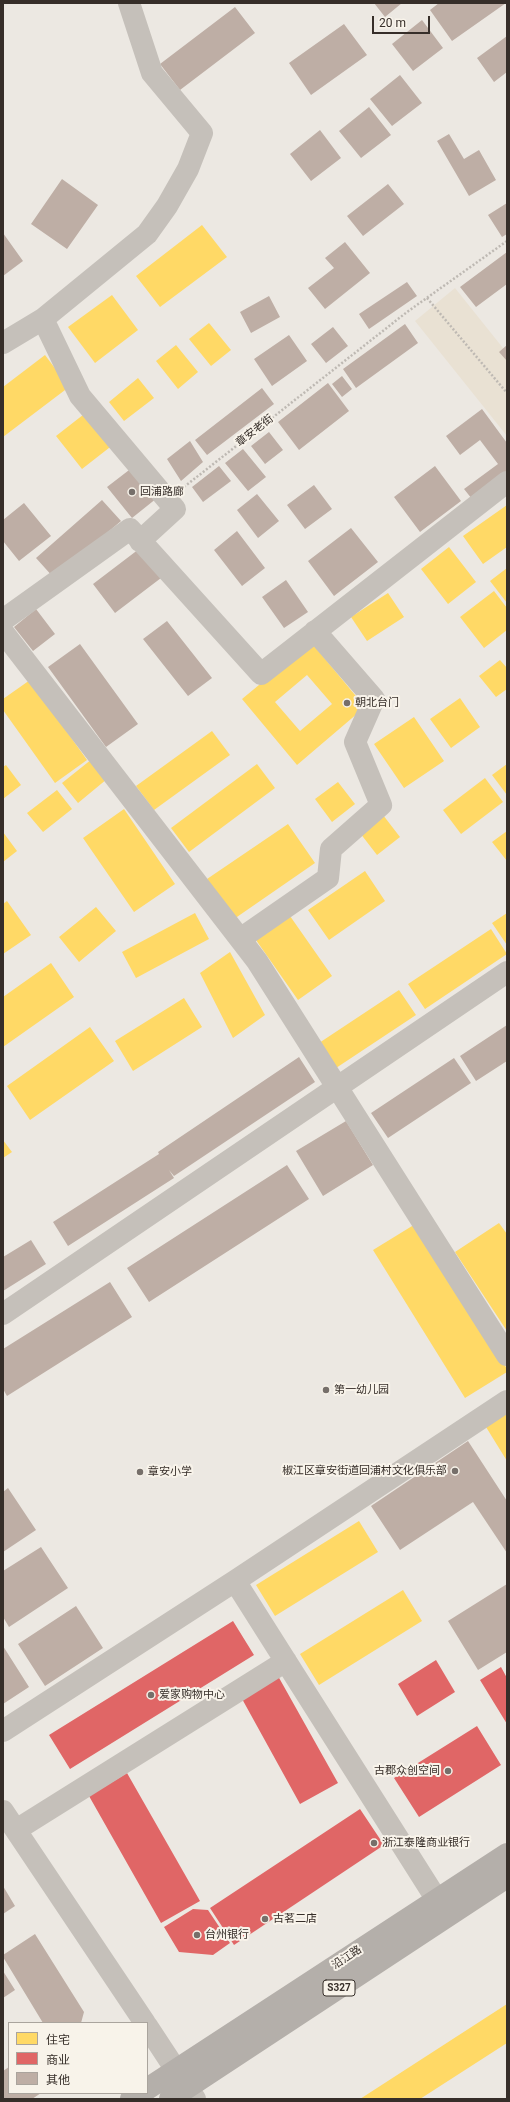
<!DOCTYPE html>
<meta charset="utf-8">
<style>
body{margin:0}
#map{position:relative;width:510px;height:2102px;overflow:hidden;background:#ece8e2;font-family:Roboto,"Noto Sans SC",sans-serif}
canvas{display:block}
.frame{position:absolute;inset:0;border:4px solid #362e29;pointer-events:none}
.legend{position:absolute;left:8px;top:2022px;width:140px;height:72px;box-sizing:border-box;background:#f8f3ea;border:1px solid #aaa49d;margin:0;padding:5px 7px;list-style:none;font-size:12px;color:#362e29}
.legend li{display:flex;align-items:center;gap:8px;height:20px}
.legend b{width:20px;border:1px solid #aaa49d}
.scale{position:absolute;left:372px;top:16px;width:58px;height:18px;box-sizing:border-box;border:2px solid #362e29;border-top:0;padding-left:5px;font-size:12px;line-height:14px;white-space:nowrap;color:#362e29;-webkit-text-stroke:3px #f8f3ea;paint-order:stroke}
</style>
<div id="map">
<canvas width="510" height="2102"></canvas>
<div class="frame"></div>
<ul class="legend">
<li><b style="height:11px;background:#ffd966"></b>住宅</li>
<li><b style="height:11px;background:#e06666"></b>商业</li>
<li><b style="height:11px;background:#beaea5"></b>其他</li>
</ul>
<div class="scale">20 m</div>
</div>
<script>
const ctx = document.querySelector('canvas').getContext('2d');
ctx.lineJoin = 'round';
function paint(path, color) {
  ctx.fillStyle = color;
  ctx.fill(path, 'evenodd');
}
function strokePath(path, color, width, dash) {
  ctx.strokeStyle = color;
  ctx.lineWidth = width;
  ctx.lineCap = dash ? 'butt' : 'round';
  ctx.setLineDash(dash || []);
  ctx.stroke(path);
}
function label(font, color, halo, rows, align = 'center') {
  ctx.font = font + ' Roboto,"Noto Sans SC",sans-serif';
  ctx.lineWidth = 4;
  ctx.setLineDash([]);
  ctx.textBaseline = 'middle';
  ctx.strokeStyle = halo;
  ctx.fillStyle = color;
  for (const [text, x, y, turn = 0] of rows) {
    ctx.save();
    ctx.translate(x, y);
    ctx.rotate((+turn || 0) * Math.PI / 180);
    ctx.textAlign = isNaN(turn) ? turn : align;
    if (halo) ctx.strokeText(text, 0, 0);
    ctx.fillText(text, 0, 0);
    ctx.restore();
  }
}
paint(new Path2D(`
 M 455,288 L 507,353 L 507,436 L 415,321 Z`), '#e9e1d3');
paint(new Path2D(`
 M 202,225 L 227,257 L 160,307 L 136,276 Z
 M 112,295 L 138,330 L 95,363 L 68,327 Z
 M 209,323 L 231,350 L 211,366 L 189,339 Z
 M 176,345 L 198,372 L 178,389 L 156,361 Z
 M 45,355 L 69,387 L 3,437 L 3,387 Z
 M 138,378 L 154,398 L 124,421 L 109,402 Z
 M 88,411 L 114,444 L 82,469 L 56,436 Z
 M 507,505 L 507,547 L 483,564 L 463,536 Z
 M 449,547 L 476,582 L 448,604 L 421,569 Z
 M 507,568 L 507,603 L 490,581 Z
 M 494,591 L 507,608 L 507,630 L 484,648 L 460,617 Z
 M 388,593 L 404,617 L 367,641 L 351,617 Z
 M 311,642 L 365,707 L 297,765 L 242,699 ZM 307,675 L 332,704 L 300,731 L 275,702 Z
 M 500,660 L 507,668 L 507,689 L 496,697 L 479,676 Z
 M 30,680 L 87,760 L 55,783 L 3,710 L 3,699 Z
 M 460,698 L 480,727 L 451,748 L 430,719 Z
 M 414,717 L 444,761 L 404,788 L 374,744 Z
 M 212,731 L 230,755 L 154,810 L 136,786 Z
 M 92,759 L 107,779 L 78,803 L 62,783 Z
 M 257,764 L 275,788 L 189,852 L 171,828 Z
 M 507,764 L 507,795 L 492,775 Z
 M 6,765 L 21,785 L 3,799 L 3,767 Z
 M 485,778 L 503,802 L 461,834 L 443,810 Z
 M 338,782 L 355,804 L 332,822 L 315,799 Z
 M 57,790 L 72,809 L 43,832 L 27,813 Z
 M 124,809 L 175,884 L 134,912 L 83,838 Z
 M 383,815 L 400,837 L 377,855 L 360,833 Z
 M 288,824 L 315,863 L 234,919 L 207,879 Z
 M 507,831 L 507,861 L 492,842 Z
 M 3,832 L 17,851 L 3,862 Z
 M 365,871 L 385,901 L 329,940 L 308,910 Z
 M 7,901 L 31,935 L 3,954 L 3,904 Z
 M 96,907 L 116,931 L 79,962 L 59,937 Z
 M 195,913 L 209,939 L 136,978 L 122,952 Z
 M 507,913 L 507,945 L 492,923 Z
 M 290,916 L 332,976 L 298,1000 L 256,940 Z
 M 491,929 L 507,954 L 425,1009 L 408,984 Z
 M 230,952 L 265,1015 L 233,1038 L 200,973 Z
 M 51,963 L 74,997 L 3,1047 L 3,997 Z
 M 399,990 L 416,1015 L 333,1070 L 316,1045 Z
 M 184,998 L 202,1027 L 133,1071 L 115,1041 Z
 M 90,1027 L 114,1061 L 30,1120 L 7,1086 Z
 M 3,1140 L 12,1152 L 3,1158 Z
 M 417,1223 L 507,1369 L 507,1372 L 465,1398 L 373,1250 Z
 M 499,1223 L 507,1234 L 507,1331 L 455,1252 Z
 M 507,1413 L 507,1461 L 486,1427 Z
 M 359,1521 L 378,1552 L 275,1616 L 256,1585 Z
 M 403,1590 L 422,1621 L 319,1685 L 300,1654 Z
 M 507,2004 L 507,2043 L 420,2099 L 360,2099 Z`), '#ffd966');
paint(new Path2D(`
 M 233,1621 L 254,1655 L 70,1769 L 49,1735 Z
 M 436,1660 L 455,1692 L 417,1716 L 398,1684 Z
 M 501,1667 L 507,1678 L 507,1724 L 480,1680 Z
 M 278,1676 L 338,1783 L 300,1804 L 241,1697 Z
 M 477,1726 L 501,1765 L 419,1817 L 394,1778 Z
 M 127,1773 L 200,1901 L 161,1923 L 89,1796 Z
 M 360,1809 L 384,1845 L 234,1945 L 210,1908 Z
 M 193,1909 L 208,1910 L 230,1943 L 213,1955 L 179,1952 L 164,1927 Z`), '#e06666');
paint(new Path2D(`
 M 374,3 L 402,3 L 385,17 Z
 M 439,3 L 506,3 L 452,41 L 430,10 Z
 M 235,7 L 255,33 L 180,90 L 160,64 Z
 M 422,20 L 443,48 L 413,71 L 392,44 Z
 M 344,24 L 367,55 L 311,95 L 289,63 Z
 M 507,36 L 507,72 L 494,82 L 477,58 Z
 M 400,75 L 422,103 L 392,126 L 370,99 Z
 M 369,107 L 391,135 L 361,158 L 339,131 Z
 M 320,130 L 341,158 L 311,181 L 290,154 Z
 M 449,134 L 464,159 L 479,150 L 496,180 L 469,196 L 437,141 Z
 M 62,179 L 98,205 L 67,249 L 31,224 Z
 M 388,184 L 404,204 L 363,236 L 347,216 Z
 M 507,203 L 507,234 L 502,237 L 488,215 Z
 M 3,233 L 23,261 L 3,276 Z
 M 345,242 L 370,273 L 325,309 L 308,288 L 334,268 L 325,258 Z
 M 507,252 L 507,284 L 476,307 L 460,287 Z
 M 407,282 L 417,296 L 369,329 L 359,314 Z
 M 269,296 L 280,317 L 251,333 L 240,312 Z
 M 405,324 L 418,343 L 356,388 L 343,369 Z
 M 333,327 L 348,346 L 326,363 L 311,344 Z
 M 289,335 L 307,361 L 272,386 L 254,359 Z
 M 507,345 L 507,361 L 499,352 Z
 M 342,376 L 352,389 L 342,397 L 332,384 Z
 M 328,383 L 349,411 L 299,450 L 278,422 Z
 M 262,388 L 274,404 L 207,455 L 195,440 Z
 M 482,409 L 507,443 L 507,473 L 472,499 L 464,489 L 498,464 L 480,440 L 460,455 L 446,436 Z
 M 269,432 L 283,450 L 265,464 L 251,446 Z
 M 190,441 L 203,462 L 181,481 L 167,459 Z
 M 243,449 L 266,477 L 248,491 L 225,463 Z
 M 219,466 L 231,481 L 203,502 L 192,487 Z
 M 435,466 L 461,501 L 420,532 L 394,497 Z
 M 133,467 L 157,498 L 132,518 L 107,487 Z
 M 314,485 L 332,509 L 305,529 L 287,505 Z
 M 257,494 L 279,521 L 258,538 L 237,510 Z
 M 102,500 L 121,521 L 54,578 L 36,558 Z
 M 24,503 L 51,536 L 19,561 L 3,541 L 3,520 Z
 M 351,528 L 378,562 L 334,596 L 308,561 Z
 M 237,531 L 265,568 L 242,586 L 214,550 Z
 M 139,549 L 161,578 L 115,613 L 93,584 Z
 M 286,580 L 308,612 L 284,628 L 262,597 Z
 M 36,609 L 55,634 L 33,651 L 14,627 Z
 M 167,621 L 212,678 L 188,696 L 143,639 Z
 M 80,644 L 138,724 L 106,747 L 48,667 Z
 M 507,1025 L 507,1061 L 476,1081 L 460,1056 Z
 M 299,1057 L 315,1082 L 174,1176 L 169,1170 L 174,1178 L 68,1246 L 53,1222 L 159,1154 L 158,1152 Z
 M 454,1058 L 471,1083 L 388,1138 L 371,1113 Z
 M 346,1121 L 373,1165 L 323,1196 L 296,1151 Z
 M 287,1165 L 309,1199 L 149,1302 L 127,1268 Z
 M 31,1240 L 46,1264 L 3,1291 L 3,1257 Z
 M 110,1282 L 132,1317 L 7,1396 L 3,1389 L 3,1349 Z
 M 468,1441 L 507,1501 L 507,1553 L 473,1502 L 400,1550 L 371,1506 Z
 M 8,1488 L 36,1530 L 3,1552 L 3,1492 Z
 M 41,1547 L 68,1588 L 9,1627 L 3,1617 L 3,1571 Z
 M 507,1584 L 507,1652 L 478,1670 L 448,1621 Z
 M 76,1606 L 103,1648 L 45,1686 L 18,1644 Z
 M 3,1646 L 29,1687 L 3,1704 Z
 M 3,1886 L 15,1906 L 3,1914 Z
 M 35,1934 L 84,2012 L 81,2023 L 43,2023 L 3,1957 L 3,1955 Z
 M 3,1971 L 15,1990 L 3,1998 Z
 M 9,2067 L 9,2093 L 41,2093 L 32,2099 L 3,2099 L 3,2071 Z`), '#beaea5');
strokePath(new Path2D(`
 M 427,298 L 507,393
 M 184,487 L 407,312 L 507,241`), '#beb9b3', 2.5, [2, 2]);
strokePath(new Path2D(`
 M 43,319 L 80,396 L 175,509 L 140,541
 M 3,343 L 43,319 L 147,234 L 167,206 L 188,169 L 202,133 L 152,73 L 129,3
 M 3,620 L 130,529 L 261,674 L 507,482
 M 3,632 L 257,961 L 507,1355
 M 240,939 L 328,878 L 331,849 L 381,805 L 355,742 L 374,699 L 315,631
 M 3,1314 L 507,972
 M 235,1581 L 437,1900
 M 3,1731 L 235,1581 L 507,1401
 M 3,1811 L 145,2023
 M 16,1830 L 286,1661
 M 147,2026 L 195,2099`), '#c5c0ba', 22);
strokePath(new Path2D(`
 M 147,2089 L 507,1854
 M 131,2099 L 140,2093
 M 170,2099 L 507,1877`), '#b4afaa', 22);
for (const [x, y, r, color] of [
 [132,492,4,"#766f6a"],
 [347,703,4,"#766f6a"],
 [326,1390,4,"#766f6a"],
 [455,1471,4,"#766f6a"],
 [140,1472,4,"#766f6a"],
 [151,1695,4,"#766f6a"],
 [448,1771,4,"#766f6a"],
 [374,1843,4,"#766f6a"],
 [265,1919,4,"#766f6a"],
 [197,1935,4,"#766f6a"]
]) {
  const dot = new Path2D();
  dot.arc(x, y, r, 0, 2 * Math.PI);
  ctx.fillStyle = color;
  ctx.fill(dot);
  strokePath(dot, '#f8f3ea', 1.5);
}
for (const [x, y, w] of [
 [339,1988,32]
]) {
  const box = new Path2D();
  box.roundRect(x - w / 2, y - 8, w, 16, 3);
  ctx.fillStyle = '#f8f3ea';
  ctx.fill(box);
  strokePath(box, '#362e29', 1);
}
label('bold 10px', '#362e29', null, [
 ["S327",339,1988]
]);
label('11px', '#362e29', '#f8f3ea', [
 ["章安老街",255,431,-38],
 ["沿江路",347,1958,-33]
]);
label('11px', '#362e29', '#f8f3ea', [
 ["回浦路廊",140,492],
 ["朝北台门",355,703],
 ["第一幼儿园",334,1390],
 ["椒江区章安街道回浦村文化俱乐部",447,1471,"right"],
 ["章安小学",148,1472],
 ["爱家购物中心",159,1695],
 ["古郡众创空间",440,1771,"right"],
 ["浙江泰隆商业银行",382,1843],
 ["古茗二店",273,1919],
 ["台州银行",205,1935]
], 'left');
</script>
